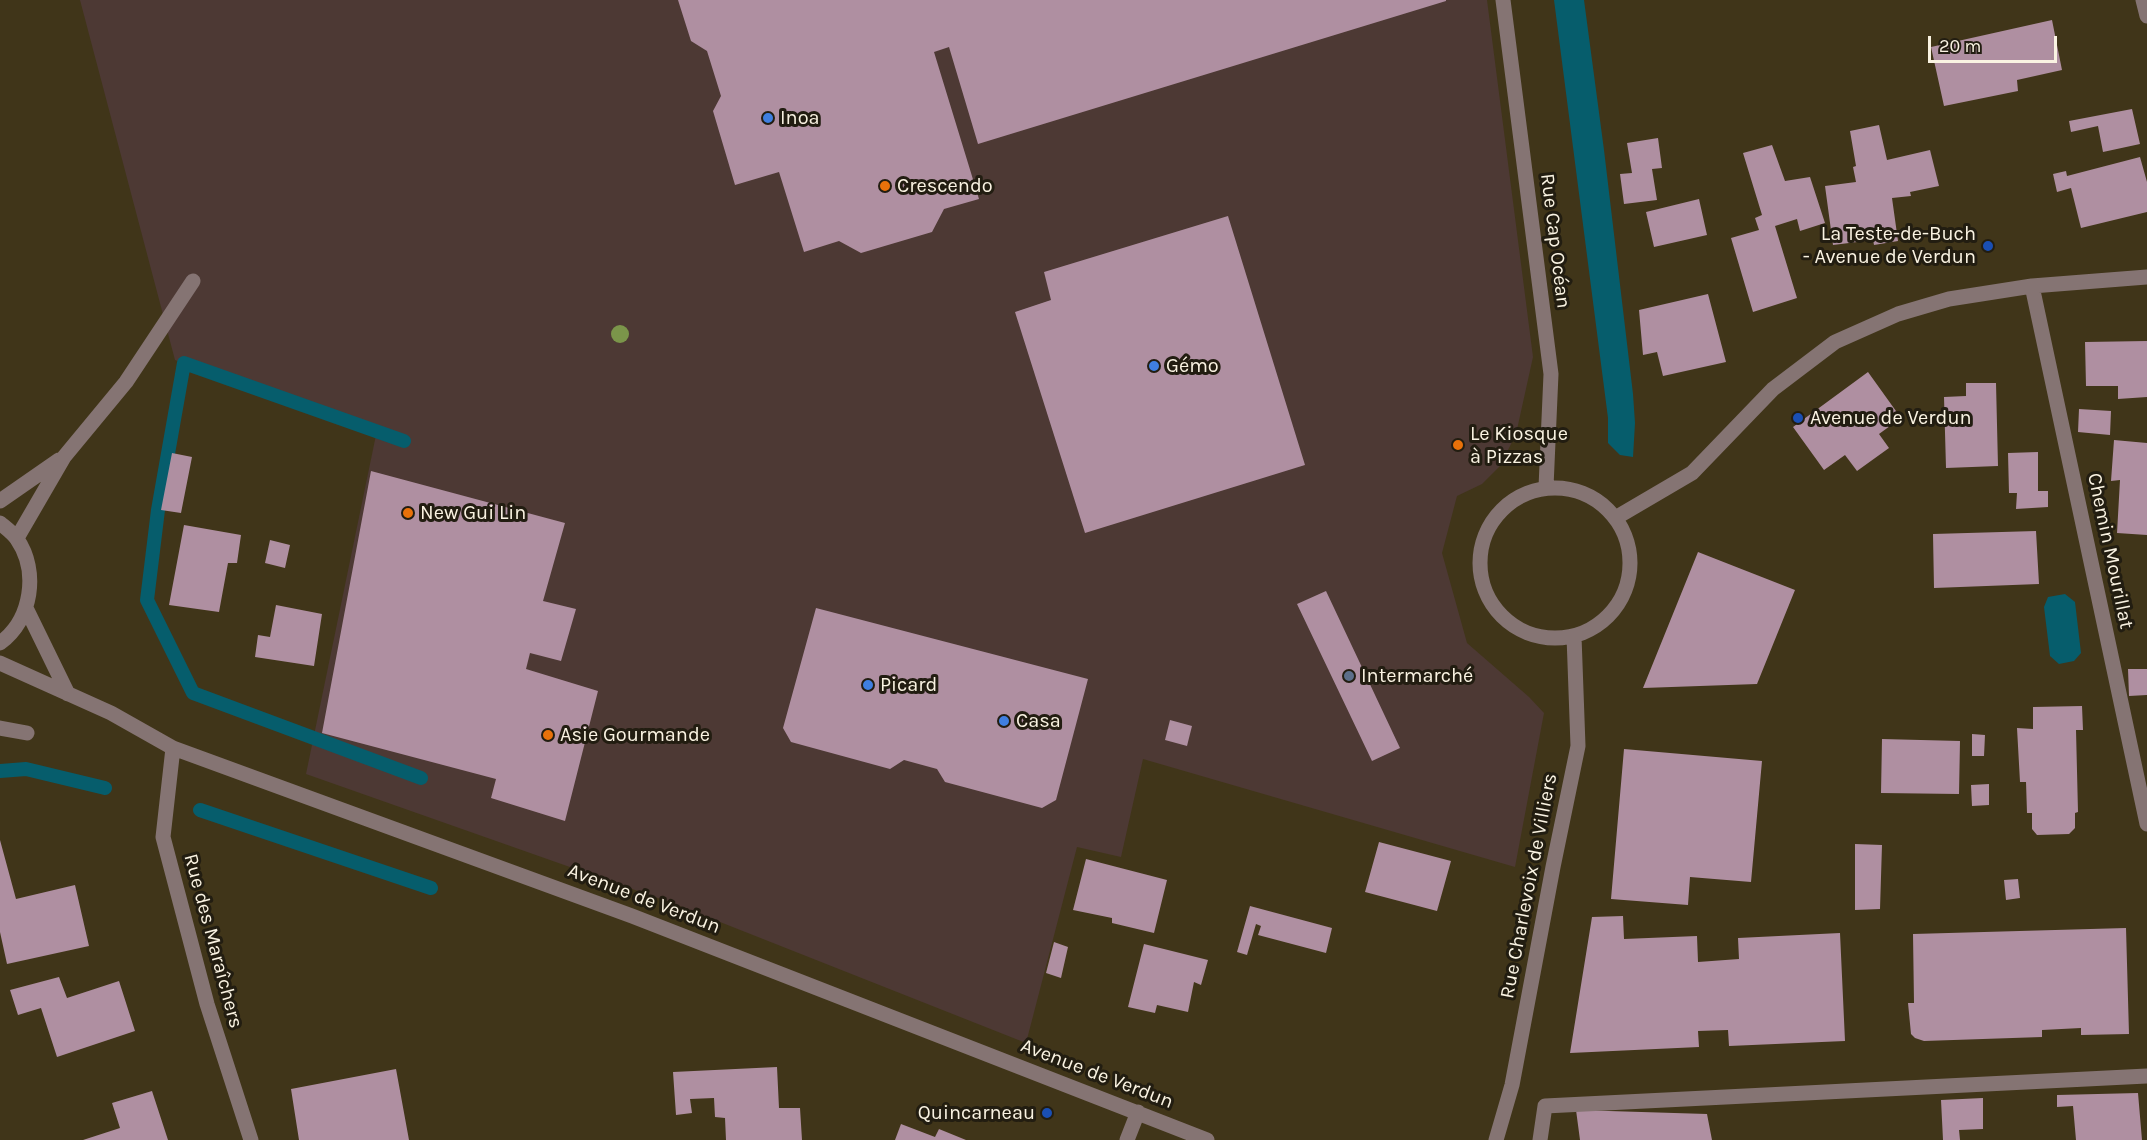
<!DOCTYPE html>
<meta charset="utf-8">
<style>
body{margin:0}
#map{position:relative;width:2147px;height:1140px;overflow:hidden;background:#403519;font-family:Karla,sans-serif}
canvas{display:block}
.scale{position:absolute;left:1928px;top:36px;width:129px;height:27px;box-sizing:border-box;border:3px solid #faf3e2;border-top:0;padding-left:8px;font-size:18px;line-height:21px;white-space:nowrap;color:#faf3e2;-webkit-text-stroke:4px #221d11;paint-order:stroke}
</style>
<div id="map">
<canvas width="2147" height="1140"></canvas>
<div class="scale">20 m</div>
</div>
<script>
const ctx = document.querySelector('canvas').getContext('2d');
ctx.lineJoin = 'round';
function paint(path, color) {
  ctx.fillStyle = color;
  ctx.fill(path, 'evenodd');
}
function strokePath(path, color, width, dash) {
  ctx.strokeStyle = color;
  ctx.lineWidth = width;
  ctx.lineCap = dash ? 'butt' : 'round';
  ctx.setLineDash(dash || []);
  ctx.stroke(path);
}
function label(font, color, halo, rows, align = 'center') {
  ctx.font = font + ' Karla,sans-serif';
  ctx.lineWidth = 6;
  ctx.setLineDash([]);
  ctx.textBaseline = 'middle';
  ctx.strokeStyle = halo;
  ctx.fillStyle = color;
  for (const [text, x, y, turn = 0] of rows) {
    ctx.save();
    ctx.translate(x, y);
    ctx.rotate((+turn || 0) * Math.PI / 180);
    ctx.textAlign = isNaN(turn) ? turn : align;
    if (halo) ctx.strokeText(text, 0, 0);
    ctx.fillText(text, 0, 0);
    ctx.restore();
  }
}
paint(new Path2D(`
 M 80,0 L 1487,0 L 1533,357 L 1516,434 L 1500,466 L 1482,484 L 1457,496 L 1442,553 L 1467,643 L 1529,697 L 1544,713 L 1515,867 L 1143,759 L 1121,857 L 1077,847 L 1026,1043 L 672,903 L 306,774 L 376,435 L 175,360 Z`), '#4d3934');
paint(new Path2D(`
 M 1554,0 L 1584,0 L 1604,150 L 1633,394 L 1635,423 L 1633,457 L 1620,455 L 1608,443 L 1608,418 Z
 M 2065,594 L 2075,602 L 2081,653 L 2074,661 L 2059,664 L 2050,656 L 2044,607 L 2048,597 Z`), '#065d6c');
strokePath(new Path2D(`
 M 404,441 L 184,363 L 158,510 L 147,600 L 193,693 L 421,778
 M 0,771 L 26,769 L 105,788
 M 200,810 L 431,888`), '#065d6c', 14);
paint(new Path2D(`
 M 678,0 L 1446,0 L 1446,1 L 978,144 L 949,47 L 934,52 L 979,199 L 944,209 L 932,232 L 861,253 L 839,241 L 804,252 L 779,172 L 735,185 L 713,111 L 721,96 L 707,51 L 691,41 Z
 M 2052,20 L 2062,70 L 2017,80 L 2018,91 L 1944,106 L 1931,47 Z
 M 2132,109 L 2140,144 L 2103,152 L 2098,126 L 2071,132 L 2069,121 Z
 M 1879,125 L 1887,160 L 1930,150 L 1939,186 L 1910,192 L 1911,196 L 1892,198 L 1898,241 L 1874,245 L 1873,240 L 1833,245 L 1825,186 L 1856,182 L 1853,167 L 1856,166 L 1850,131 Z
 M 1658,138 L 1662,168 L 1652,169 L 1657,200 L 1624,204 L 1620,174 L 1632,173 L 1627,143 Z
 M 1772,145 L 1785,181 L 1810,177 L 1825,223 L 1800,231 L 1797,219 L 1775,226 L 1797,298 L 1753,312 L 1731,238 L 1759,230 L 1755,218 L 1762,215 L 1743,153 Z
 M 2140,157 L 2147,182 L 2147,212 L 2081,228 L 2071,188 L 2057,192 L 2053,174 L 2066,171 L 2067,176 Z
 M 1699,199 L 1707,235 L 1654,247 L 1646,212 Z
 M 1228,216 L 1305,465 L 1085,533 L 1015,312 L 1051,300 L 1044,272 Z
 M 1708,294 L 1726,362 L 1663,376 L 1657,352 L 1643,355 L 1639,310 Z
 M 2147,341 L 2147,397 L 2118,399 L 2118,386 L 2086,386 L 2085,342 Z
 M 1868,372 L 1901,418 L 1879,434 L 1889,448 L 1857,471 L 1845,455 L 1824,470 L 1793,427 Z
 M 1966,383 L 1996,383 L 1998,466 L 1946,468 L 1944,397 L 1966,396 Z
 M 2079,409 L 2111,411 L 2110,435 L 2078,432 Z
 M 2114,440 L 2147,443 L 2147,535 L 2117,533 L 2120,480 L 2111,481 Z
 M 2038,452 L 2038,491 L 2048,491 L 2048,507 L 2016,509 L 2017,493 L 2009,493 L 2008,453 Z
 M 172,453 L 192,457 L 181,513 L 161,510 Z
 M 371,471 L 565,523 L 543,601 L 576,609 L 561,661 L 530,653 L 526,669 L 598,691 L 565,821 L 491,798 L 496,779 L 322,733 Z
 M 184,525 L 241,535 L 237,563 L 228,563 L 219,612 L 169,605 Z
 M 2036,531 L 2039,584 L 1934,588 L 1933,534 Z
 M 270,540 L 290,545 L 285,568 L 265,563 Z
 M 1698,552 L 1795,590 L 1757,684 L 1643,688 Z
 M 1326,591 L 1400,748 L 1372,761 L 1297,604 Z
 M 276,605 L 322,614 L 314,666 L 255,657 L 258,635 L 270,637 Z
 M 816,608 L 1088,679 L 1056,800 L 1042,808 L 945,782 L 937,769 L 904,760 L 890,769 L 791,742 L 783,728 Z
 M 2128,669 L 2147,669 L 2147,695 L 2129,696 Z
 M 2082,706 L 2083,730 L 2076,730 L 2078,812 L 2075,813 L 2075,828 L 2069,834 L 2037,835 L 2032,829 L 2032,813 L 2027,813 L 2026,782 L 2020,782 L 2017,728 L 2033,729 L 2033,707 Z
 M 1170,720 L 1192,726 L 1187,746 L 1165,740 Z
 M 1972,734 L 1985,735 L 1984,756 L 1972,756 Z
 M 1882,739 L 1960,741 L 1959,794 L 1881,793 Z
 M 1624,749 L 1762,761 L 1751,882 L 1690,877 L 1688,905 L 1611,899 Z
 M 1989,784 L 1989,805 L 1972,806 L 1971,785 Z
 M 0,840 L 16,899 L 75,885 L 89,946 L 7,964 L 0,932 Z
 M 1379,842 L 1451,861 L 1437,911 L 1365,892 Z
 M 1855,844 L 1882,845 L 1880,909 L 1855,910 Z
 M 1086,859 L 1167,880 L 1154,933 L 1112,923 L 1112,918 L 1073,910 Z
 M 2018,879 L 2020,898 L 2006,900 L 2004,880 Z
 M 1250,906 L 1332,928 L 1326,953 L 1258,935 L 1261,926 L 1256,924 L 1247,955 L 1237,952 Z
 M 1623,916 L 1624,939 L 1697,936 L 1698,962 L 1739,959 L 1738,938 L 1840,933 L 1845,1041 L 1729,1046 L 1728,1030 L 1698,1031 L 1699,1047 L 1570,1053 L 1592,917 Z
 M 2126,928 L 2129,1034 L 2081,1035 L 2081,1028 L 2042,1030 L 2042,1037 L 1924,1041 L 1915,1038 L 1911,1034 L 1908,1003 L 1914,1003 L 1913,934 Z
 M 1054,942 L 1068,947 L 1061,978 L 1046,973 Z
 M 1144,944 L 1208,960 L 1201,985 L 1194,982 L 1188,1012 L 1157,1005 L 1155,1013 L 1128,1007 Z
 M 59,977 L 67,998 L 119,981 L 135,1031 L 57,1057 L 41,1008 L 18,1015 L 10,990 Z
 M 777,1067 L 779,1108 L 800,1108 L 802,1140 L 726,1140 L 725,1118 L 715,1117 L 714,1098 L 690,1099 L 692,1113 L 676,1115 L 673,1072 Z
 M 396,1069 L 409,1140 L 299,1140 L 291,1089 Z
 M 152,1091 L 168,1140 L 83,1140 L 120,1128 L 112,1103 Z
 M 2138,1093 L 2142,1140 L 2076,1140 L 2073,1106 L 2057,1107 L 2057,1095 Z
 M 1983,1098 L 1983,1129 L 1959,1130 L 1960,1140 L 1943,1140 L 1941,1100 Z
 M 1576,1110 L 1707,1114 L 1712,1140 L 1580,1140 Z
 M 901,1124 L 935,1137 L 939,1129 L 966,1140 L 895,1140 Z`), '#af8fa1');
strokePath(new Path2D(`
 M 1503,0 L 1551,374 L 1546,487
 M 2143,0 L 2147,16
 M 2032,286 L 2147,824
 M1480 563a75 75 0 1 1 150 0a75 75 0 1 1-150 0Z
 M 0,501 L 59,460
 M 1617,517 L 1692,473 L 1773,389 L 1835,342 L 1898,314 L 1949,299 L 2032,286 L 2147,277
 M 0,523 C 6,528 13,533 17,539 C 39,571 32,620 0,643
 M 17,538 L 64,457 L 126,382 L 193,281
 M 26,608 L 68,694
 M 0,663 L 111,713 L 173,748 L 632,916 L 1207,1140
 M 0,728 L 27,733
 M 173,748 L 163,837 L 207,1004 L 251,1140
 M 1127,1140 L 1138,1112
 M 1496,1140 L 1512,1085 L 1553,867 L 1578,746 L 1574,636
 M 1540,1140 L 1545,1106 L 2147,1076`), '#857473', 15);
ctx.fillStyle = '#7b954a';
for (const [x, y] of [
 [620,334]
]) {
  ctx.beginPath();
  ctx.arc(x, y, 9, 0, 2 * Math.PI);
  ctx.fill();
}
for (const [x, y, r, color] of [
 [768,118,6,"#3f7fe0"],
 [885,186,6,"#e8710a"],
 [1988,246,6,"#1a4fb4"],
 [1154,366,6,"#3f7fe0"],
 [1798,418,6,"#1a4fb4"],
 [1458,445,6,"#e8710a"],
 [408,513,6,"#e8710a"],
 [1349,676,6,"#5c6f8a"],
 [868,685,6,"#3f7fe0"],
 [1004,721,6,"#3f7fe0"],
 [548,735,6,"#e8710a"],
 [1047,1113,6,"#1a4fb4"]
]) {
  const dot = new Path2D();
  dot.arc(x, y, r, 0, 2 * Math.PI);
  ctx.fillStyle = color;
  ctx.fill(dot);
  strokePath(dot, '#221d11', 2);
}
label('20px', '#faf3e2', '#221d11', [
 ["Inoa",780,118],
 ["Crescendo",897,186],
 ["La Teste-de-Buch",1976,234,"right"],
 ["- Avenue de Verdun",1976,257,"right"],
 ["Gémo",1166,366],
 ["Avenue de Verdun",1810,418],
 ["Le Kiosque",1470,434],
 ["à Pizzas",1470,457],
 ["New Gui Lin",420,513],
 ["Intermarché",1361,676],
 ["Picard",880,685],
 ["Casa",1016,721],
 ["Asie Gourmande",560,735],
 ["Quincarneau",1035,1113,"right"]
], 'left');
label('20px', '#faf3e2', '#221d11', [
 ["Rue Cap Océan",1555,241,83],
 ["Chemin Mourillat",2110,551,78],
 ["Rue Charlevoix de Villiers",1529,886,-79],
 ["Avenue de Verdun",644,899,21],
 ["Rue des Maraîchers",213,941,75],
 ["Avenue de Verdun",1097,1074,21]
]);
</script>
